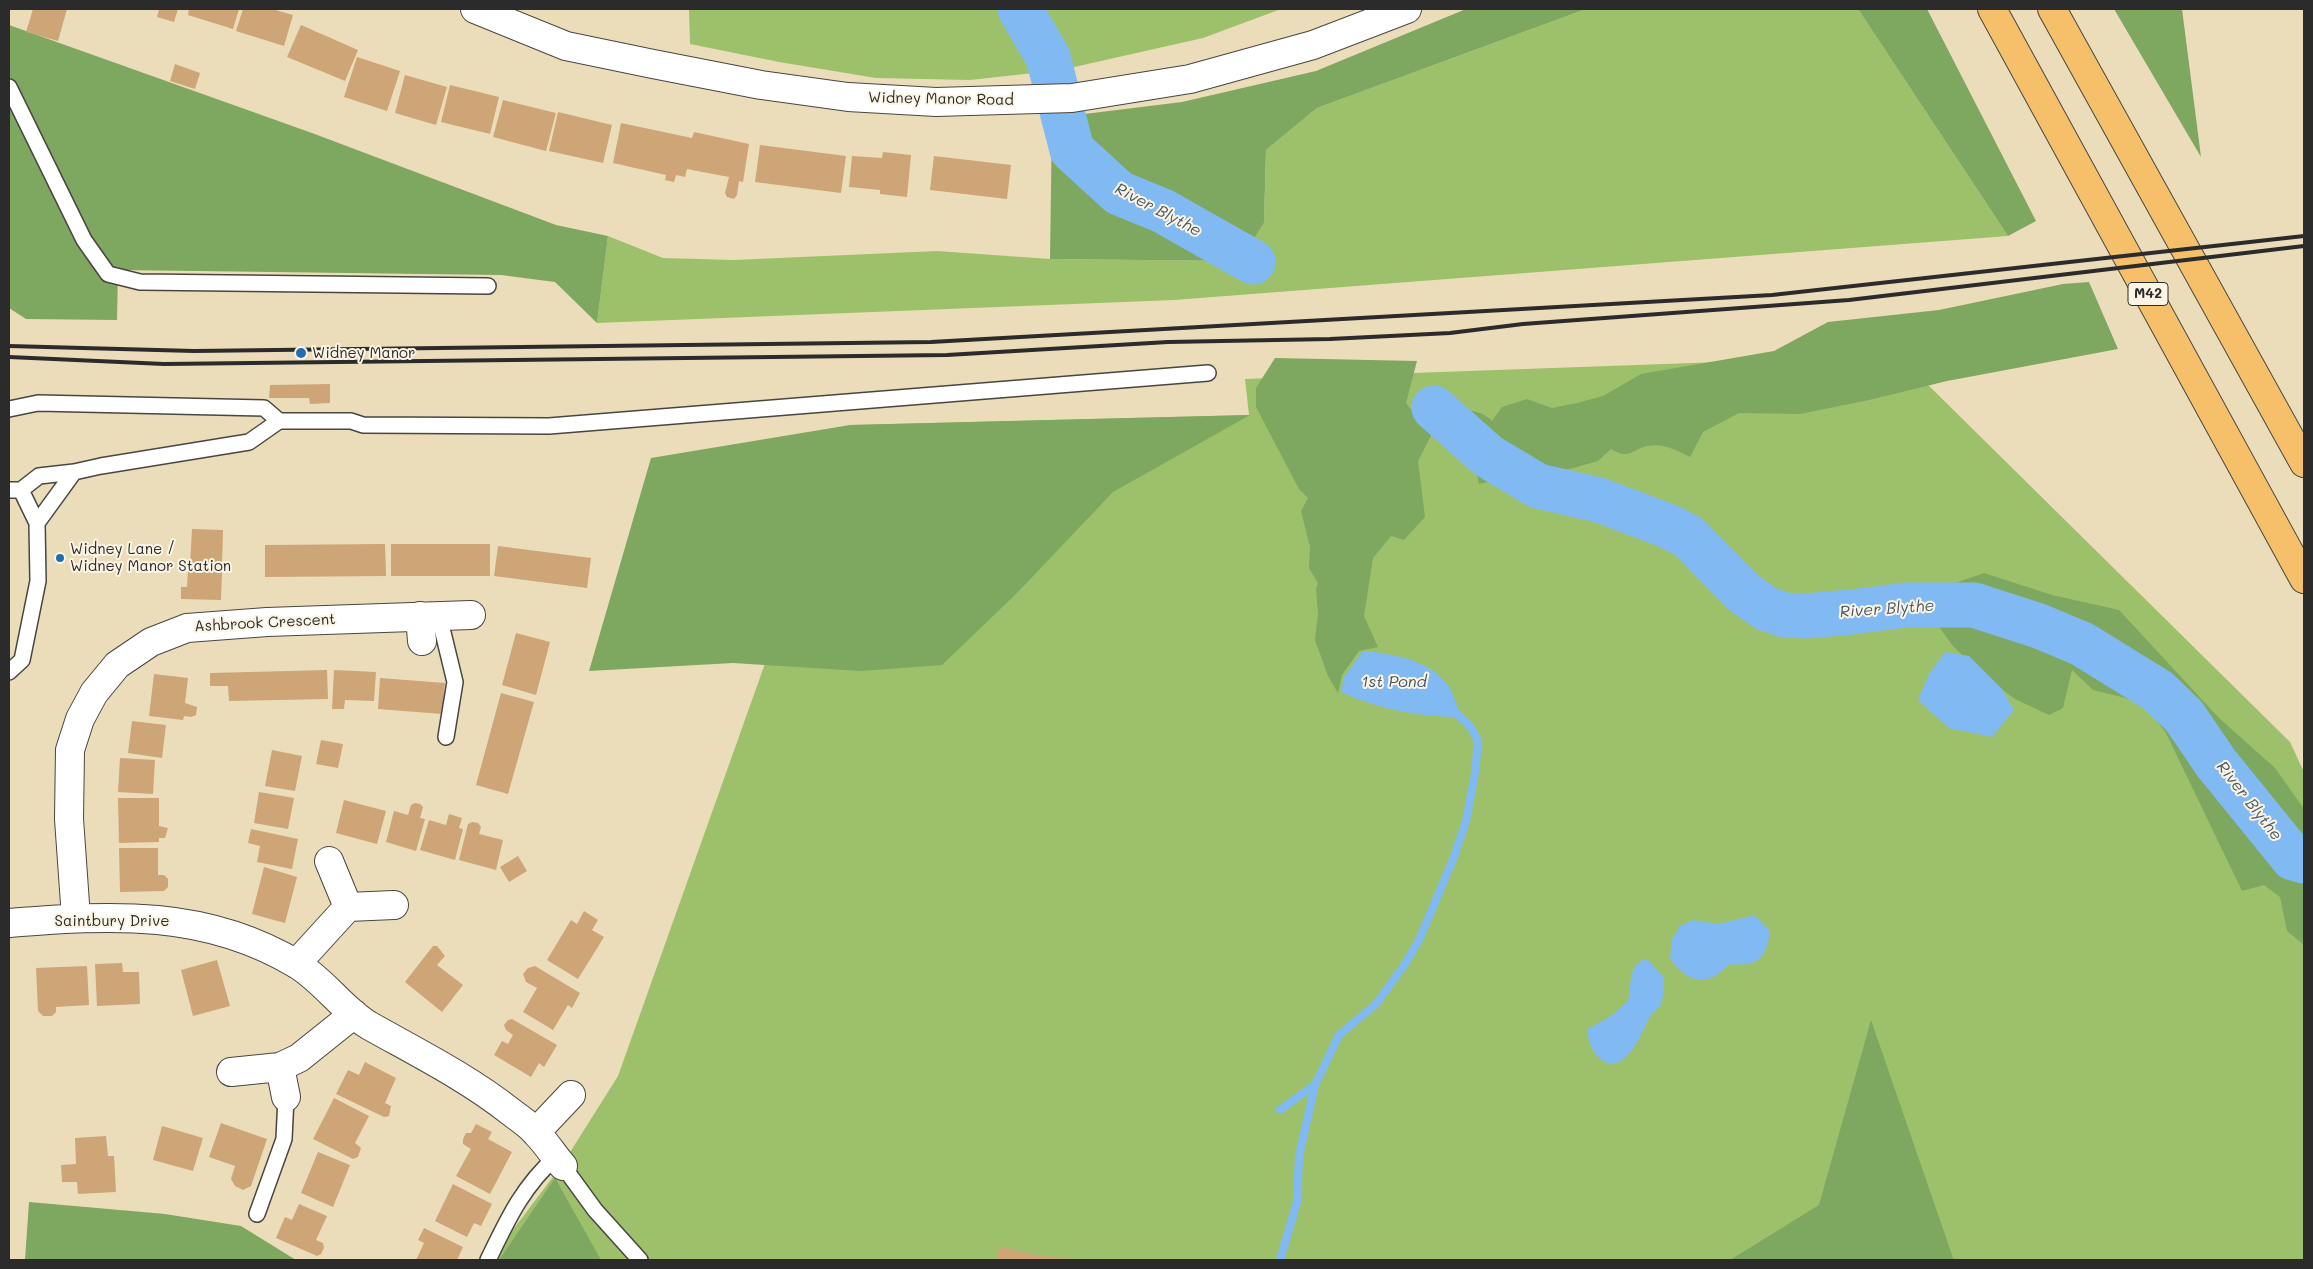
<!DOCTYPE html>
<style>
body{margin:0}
#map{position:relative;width:2313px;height:1269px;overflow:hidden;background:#ecddba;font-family:Mali,sans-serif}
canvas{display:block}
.frame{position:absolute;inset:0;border:10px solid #2b2b2b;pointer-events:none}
</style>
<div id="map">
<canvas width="2313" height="1269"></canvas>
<div class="frame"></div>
</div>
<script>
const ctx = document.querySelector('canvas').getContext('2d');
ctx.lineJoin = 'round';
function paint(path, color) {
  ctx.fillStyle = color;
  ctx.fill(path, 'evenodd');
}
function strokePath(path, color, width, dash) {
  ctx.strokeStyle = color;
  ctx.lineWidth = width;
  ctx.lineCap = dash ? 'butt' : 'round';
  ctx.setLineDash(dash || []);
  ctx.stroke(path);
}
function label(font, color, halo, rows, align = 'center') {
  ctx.font = font + ' Mali,sans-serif';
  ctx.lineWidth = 4;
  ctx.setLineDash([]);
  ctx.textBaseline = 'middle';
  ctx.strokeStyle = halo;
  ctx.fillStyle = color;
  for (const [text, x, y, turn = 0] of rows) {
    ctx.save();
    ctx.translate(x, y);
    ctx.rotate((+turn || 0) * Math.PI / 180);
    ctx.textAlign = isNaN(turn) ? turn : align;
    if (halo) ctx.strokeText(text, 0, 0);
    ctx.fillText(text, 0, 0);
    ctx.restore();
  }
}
paint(new Path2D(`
 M 689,9 L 1281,9 L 1203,38 L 1061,70 L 970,80 L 876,78 L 779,62 L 690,44 Z
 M 1586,9 L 1858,9 L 2008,236 L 1174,300 L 597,323 L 608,236 L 663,258 L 734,260 L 937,251 L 1050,259 L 1240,261 L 1264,223 L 1266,150 L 1317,108 Z
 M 1776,360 L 1919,376 L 2290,742 L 2304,772 L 2304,1260 L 490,1260 L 562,1165 L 618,1076 L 850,425 L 1249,415 L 1245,379 Z`), '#9dc16b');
paint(new Path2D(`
 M 1466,9 L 1586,9 L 1317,108 L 1266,150 L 1264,223 L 1240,261 L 1050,259 L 1052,118 L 1182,102 L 1316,71 Z
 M 1858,9 L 1927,9 L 2036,221 L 2008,236 Z
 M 2114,9 L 2182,9 L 2201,157 Z
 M 9,25 L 312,133 L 556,225 L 608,236 L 597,323 L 555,282 L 501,275 L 118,270 L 117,320 L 26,319 L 9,308 Z
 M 2089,282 L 2118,349 L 1947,381 L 1869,400 L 1800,414 L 1739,413 L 1703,432 L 1690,457 C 1678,451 1663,443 1648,446 C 1633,448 1630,461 1611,449 L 1598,461 L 1566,470 L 1564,485 L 1554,513 L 1504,478 L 1479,484 L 1472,451 L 1451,440 C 1450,429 1452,417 1461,410 C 1474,411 1482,411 1492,421 L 1502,407 L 1527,399 L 1552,408 L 1577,403 L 1603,396 L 1641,374 L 1774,351 L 1828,322 L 1939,310 L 2063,284 Z
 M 1275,358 L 1417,361 L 1406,403 L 1417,417 L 1438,422 L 1418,461 L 1425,517 L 1404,540 L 1391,536 L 1373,558 L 1364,616 L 1378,647 L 1359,651 L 1342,675 L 1338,693 L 1328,676 L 1315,640 L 1318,614 L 1316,589 L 1318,583 L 1309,568 L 1310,547 L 1301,511 L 1308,498 L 1299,489 L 1256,407 L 1256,388 Z
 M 1250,415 L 1113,492 L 1017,593 L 942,665 L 861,671 L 733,663 L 589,671 L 651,458 L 850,425 Z
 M 1984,573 L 2052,595 L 2119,610 L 2219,718 L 2275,768 L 2304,809 L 2304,945 L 2287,931 L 2280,897 L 2264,885 L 2242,891 L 2166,733 L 2149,710 L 2130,699 L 2093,690 L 2072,670 L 2063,708 L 2049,715 L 2015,699 L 1980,673 L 1953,646 L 1939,627 L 1938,589 Z
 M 1871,1020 L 1953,1258 L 1957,1260 L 1730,1260 L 1819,1205 Z
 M 555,1178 L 601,1260 L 499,1260 Z
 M 29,1202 L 165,1214 L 241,1226 L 296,1260 L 25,1260 Z`), '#7ea75f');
paint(new Path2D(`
 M 1363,651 C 1402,654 1451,665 1458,710 L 1453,717 C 1414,716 1377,708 1341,692 L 1344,677 Z
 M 1945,652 L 1969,656 L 2002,689 L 2014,710 L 1992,737 L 1949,728 L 1918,700 L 1929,674 Z
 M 1755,915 L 1770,931 C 1766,959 1758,967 1729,964 C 1708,988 1688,983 1670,959 L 1672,939 L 1681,925 L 1693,920 L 1718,924 Z
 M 1647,959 L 1664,977 C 1664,986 1664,995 1661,1004 C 1659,1009 1654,1011 1651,1015 C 1643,1029 1637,1047 1625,1058 C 1605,1076 1586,1047 1588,1029 L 1611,1016 L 1628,1001 C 1632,986 1627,963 1647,959 Z`), '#81baf2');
strokePath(new Path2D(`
 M 1280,1110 L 1313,1086
 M 1280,1260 L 1297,1202 L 1299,1156 L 1315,1085 L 1339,1035 L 1376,1004 L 1405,964 L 1419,940 L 1454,857 L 1466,821 L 1475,773 L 1478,741 L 1470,726 L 1456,713`), '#81baf2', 8);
strokePath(new Path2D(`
 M 1020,9 L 1048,57 L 1072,150 L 1119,193 L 1163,211 L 1253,262
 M 1434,408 L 1488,456 L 1538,486 L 1599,500 L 1668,526 L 1689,537 L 1744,593 L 1767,609 L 1785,615 L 1805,616 L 1851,612 L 1906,605 L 1974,605 L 2039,626 L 2082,644 L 2158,691 L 2184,716 L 2216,763 L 2293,858 L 2304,861`), '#81baf2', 45);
paint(new Path2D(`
 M 33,9 L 67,9 L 58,41 L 26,32 Z
 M 159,9 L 178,9 L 174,22 L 157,17 Z
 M 189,9 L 239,9 L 233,29 L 188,15 Z
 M 243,9 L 272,9 L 293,15 L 284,46 L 236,31 Z
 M 301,25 L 358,50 L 345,81 L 287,57 Z
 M 357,57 L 400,71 L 387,111 L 344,97 Z
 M 175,64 L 200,73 L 195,89 L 170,81 Z
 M 405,75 L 447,87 L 436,125 L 395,113 Z
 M 450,85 L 499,97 L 490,134 L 441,122 Z
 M 503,100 L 556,113 L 546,151 L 493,137 Z
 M 558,112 L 612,125 L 603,163 L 549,151 Z
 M 621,123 L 692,138 L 694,132 L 749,144 L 743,182 L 739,181 L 737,195 L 734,199 L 727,197 L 725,193 L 729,177 L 687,169 L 685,177 L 676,175 L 674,182 L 665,180 L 666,175 L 613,163 Z
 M 760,145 L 846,156 L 841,193 L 755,182 Z
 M 883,152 L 911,155 L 907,197 L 880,194 L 880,190 L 849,187 L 852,156 L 882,158 Z
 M 934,156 L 1011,165 L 1007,199 L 930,190 Z
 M 330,384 L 330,403 L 310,404 L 309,398 L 269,398 L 270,385 Z
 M 192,529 L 223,530 L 222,565 L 190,564 Z
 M 385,544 L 386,576 L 265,577 L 265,545 Z
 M 391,544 L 490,544 L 490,576 L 391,576 Z
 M 498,546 L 591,558 L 587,588 L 494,576 Z
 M 188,571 L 222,572 L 221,600 L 181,599 L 181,587 L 187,587 Z
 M 516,633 L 550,642 L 536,695 L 502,685 Z
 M 327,670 L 328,699 L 229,701 L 228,686 L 210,686 L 210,673 Z
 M 334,670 L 376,672 L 374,701 L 345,700 L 344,709 L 332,709 Z
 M 154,674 L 188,678 L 185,703 L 197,707 L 196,715 L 191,717 L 184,716 L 183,720 L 149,716 Z
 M 380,678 L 445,683 L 442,714 L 378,709 Z
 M 501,693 L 534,702 L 508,794 L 476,785 Z
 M 132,721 L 166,725 L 162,758 L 128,753 Z
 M 321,740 L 343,744 L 338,768 L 316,764 Z
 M 272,750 L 302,756 L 295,791 L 265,786 Z
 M 120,758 L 155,760 L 153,794 L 118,792 Z
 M 259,792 L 294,798 L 288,829 L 254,823 Z
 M 118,798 L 159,798 L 159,826 L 168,828 L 165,838 L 159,838 L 159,842 L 119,843 Z
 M 344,800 L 386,811 L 377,844 L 336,833 Z
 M 415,803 L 420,804 L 423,807 L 420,818 L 425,819 L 416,851 L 386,842 L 394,811 L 408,815 L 411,805 Z
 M 449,814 L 462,818 L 459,828 L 463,829 L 455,860 L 420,850 L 429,820 L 446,825 Z
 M 472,822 L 478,823 L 481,827 L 479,834 L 503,840 L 496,870 L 459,860 L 468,824 Z
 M 251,829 L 298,839 L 292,869 L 257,862 L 260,846 L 248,843 Z
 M 119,848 L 158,848 L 158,875 L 164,875 L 168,879 L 168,887 L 164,891 L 120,892 Z
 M 518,856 L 527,871 L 509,882 L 500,867 Z
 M 264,867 L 297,877 L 285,923 L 252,914 Z
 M 584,911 L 598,920 L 592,930 L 604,937 L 578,979 L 547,960 L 571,920 L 577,924 Z
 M 433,946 L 437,946 L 445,956 L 437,965 L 463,985 L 442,1012 L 405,982 Z
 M 217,960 L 230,1006 L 193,1016 L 181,970 Z
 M 122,963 L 123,972 L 139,972 L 140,1004 L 97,1006 L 95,964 Z
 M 87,966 L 89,1005 L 56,1007 L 56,1012 L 52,1016 L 43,1016 L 38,1011 L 36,968 Z
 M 535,966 L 580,993 L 572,1008 L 568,1005 L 553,1030 L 523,1012 L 537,988 L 526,982 L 523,974 L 528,968 Z
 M 512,1019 L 557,1045 L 544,1067 L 539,1063 L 531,1077 L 494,1055 L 502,1041 L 508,1044 L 513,1035 L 506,1030 L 504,1025 L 508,1020 Z
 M 365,1062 L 396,1078 L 385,1103 L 391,1106 L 389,1116 L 384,1117 L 336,1094 L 348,1070 L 359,1075 Z
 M 334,1098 L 369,1116 L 355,1143 L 361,1148 L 358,1157 L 353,1159 L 313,1139 Z
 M 221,1123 L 267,1139 L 251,1186 L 243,1190 L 235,1186 L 231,1179 L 235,1166 L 209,1157 Z
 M 476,1124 L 492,1132 L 488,1139 L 512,1152 L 490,1194 L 456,1176 L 471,1149 L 463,1144 L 463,1139 L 466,1133 L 471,1133 Z
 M 162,1126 L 203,1138 L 193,1171 L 153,1160 Z
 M 106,1136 L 108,1156 L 114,1156 L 116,1192 L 78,1194 L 77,1182 L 62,1182 L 61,1165 L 76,1164 L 75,1138 Z
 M 318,1152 L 350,1165 L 333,1207 L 301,1193 Z
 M 453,1184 L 492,1204 L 481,1226 L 474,1223 L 467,1237 L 435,1221 Z
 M 299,1204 L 327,1216 L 316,1240 L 323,1243 L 324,1248 L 321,1254 L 317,1256 L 276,1238 L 285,1217 L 292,1220 Z
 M 424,1228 L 463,1247 L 457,1260 L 416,1260 L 424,1243 L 418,1240 Z
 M 999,1246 L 1036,1255 L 1081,1260 L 997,1260 Z`), '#cda576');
const service = new Path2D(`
 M 9,87 L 84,240 L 108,274 L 140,282 L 488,286
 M 9,409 L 38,403 L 264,408 L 279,421
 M 9,490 L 21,490 L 37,523 L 38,581 L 22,660 L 9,672
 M 21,490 L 39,476 L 74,472 L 101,466 L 249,442 L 279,421 L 351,421 L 363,425 L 549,426 L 1208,373
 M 37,523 L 74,472
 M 439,616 L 455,682 L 446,737
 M 563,1166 L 595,1210 L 640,1260
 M 257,1214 L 284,1139 L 286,1097
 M 488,1260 C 507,1221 522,1187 556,1157`);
const minor = new Path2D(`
 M 420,616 L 422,641
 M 348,907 L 394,905
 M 76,918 L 69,819 L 70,750 L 80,719 L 94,693 L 117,665 L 151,642 L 187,628 L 267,622 L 471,615
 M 9,923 C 112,915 206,909 298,965 C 325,982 344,1011 370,1026 C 418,1053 468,1078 511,1112 C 520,1119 530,1125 537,1134 C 547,1144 554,1156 563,1166
 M 296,964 L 348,907 L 329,861
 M 280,1067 L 286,1097
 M 231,1072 L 280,1067 L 299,1058 L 354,1014
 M 536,1132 L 571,1095`);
const tertiary = new Path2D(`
 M 475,9 L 566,46 L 653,64 L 761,85 L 848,97 L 936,102 L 1072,98 L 1190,79 L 1313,45 L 1407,9`);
const motorway = new Path2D(`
 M 1992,9 L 2304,579
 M 2052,9 L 2304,463`);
strokePath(service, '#484640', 18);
strokePath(minor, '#484640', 30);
strokePath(tertiary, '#484640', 30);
strokePath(motorway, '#484640', 30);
strokePath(service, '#fff', 15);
strokePath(minor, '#fff', 28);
strokePath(tertiary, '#fff', 28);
strokePath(motorway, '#f6c06b', 28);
strokePath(new Path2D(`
 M 9,346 L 194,351 L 931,342 L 1772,295 L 2304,236
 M 9,357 L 164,364 L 947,355 L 1168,342 L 1330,339 L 1450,333 L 1523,324 L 1849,300 L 2304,246`), '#2b2b2b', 4);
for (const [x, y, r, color] of [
 [301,353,6,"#1f6fb2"],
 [60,558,5,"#1f6fb2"]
]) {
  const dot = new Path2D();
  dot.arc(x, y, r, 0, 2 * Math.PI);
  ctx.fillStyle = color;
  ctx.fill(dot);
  strokePath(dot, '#fcf5e5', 2);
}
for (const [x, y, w] of [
 [2148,294,40]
]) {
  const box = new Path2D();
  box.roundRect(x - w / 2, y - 11.5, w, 23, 4);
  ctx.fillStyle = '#fcf5e5';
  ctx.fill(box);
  strokePath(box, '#2b2b2b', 1);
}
label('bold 14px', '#2b2b2b', null, [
 ["M42",2148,294]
]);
label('15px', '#2b2b2b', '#fcf5e5', [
 ["Widney Manor Road",941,99,1],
 ["Ashbrook Crescent",265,623,-3],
 ["Saintbury Drive",112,921]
]);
label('15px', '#2b2b2b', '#fcf5e5', [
 ["Widney Manor",312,353],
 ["Widney Lane /",70,549],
 ["Widney Manor Station",70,566]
], 'left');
label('italic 16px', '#455667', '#fcf5e5', [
 ["River Blythe",1158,210,28],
 ["River Blythe",1887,609,-4],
 ["1st Pond",1394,682],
 ["River Blythe",2249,801,52]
]);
</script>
